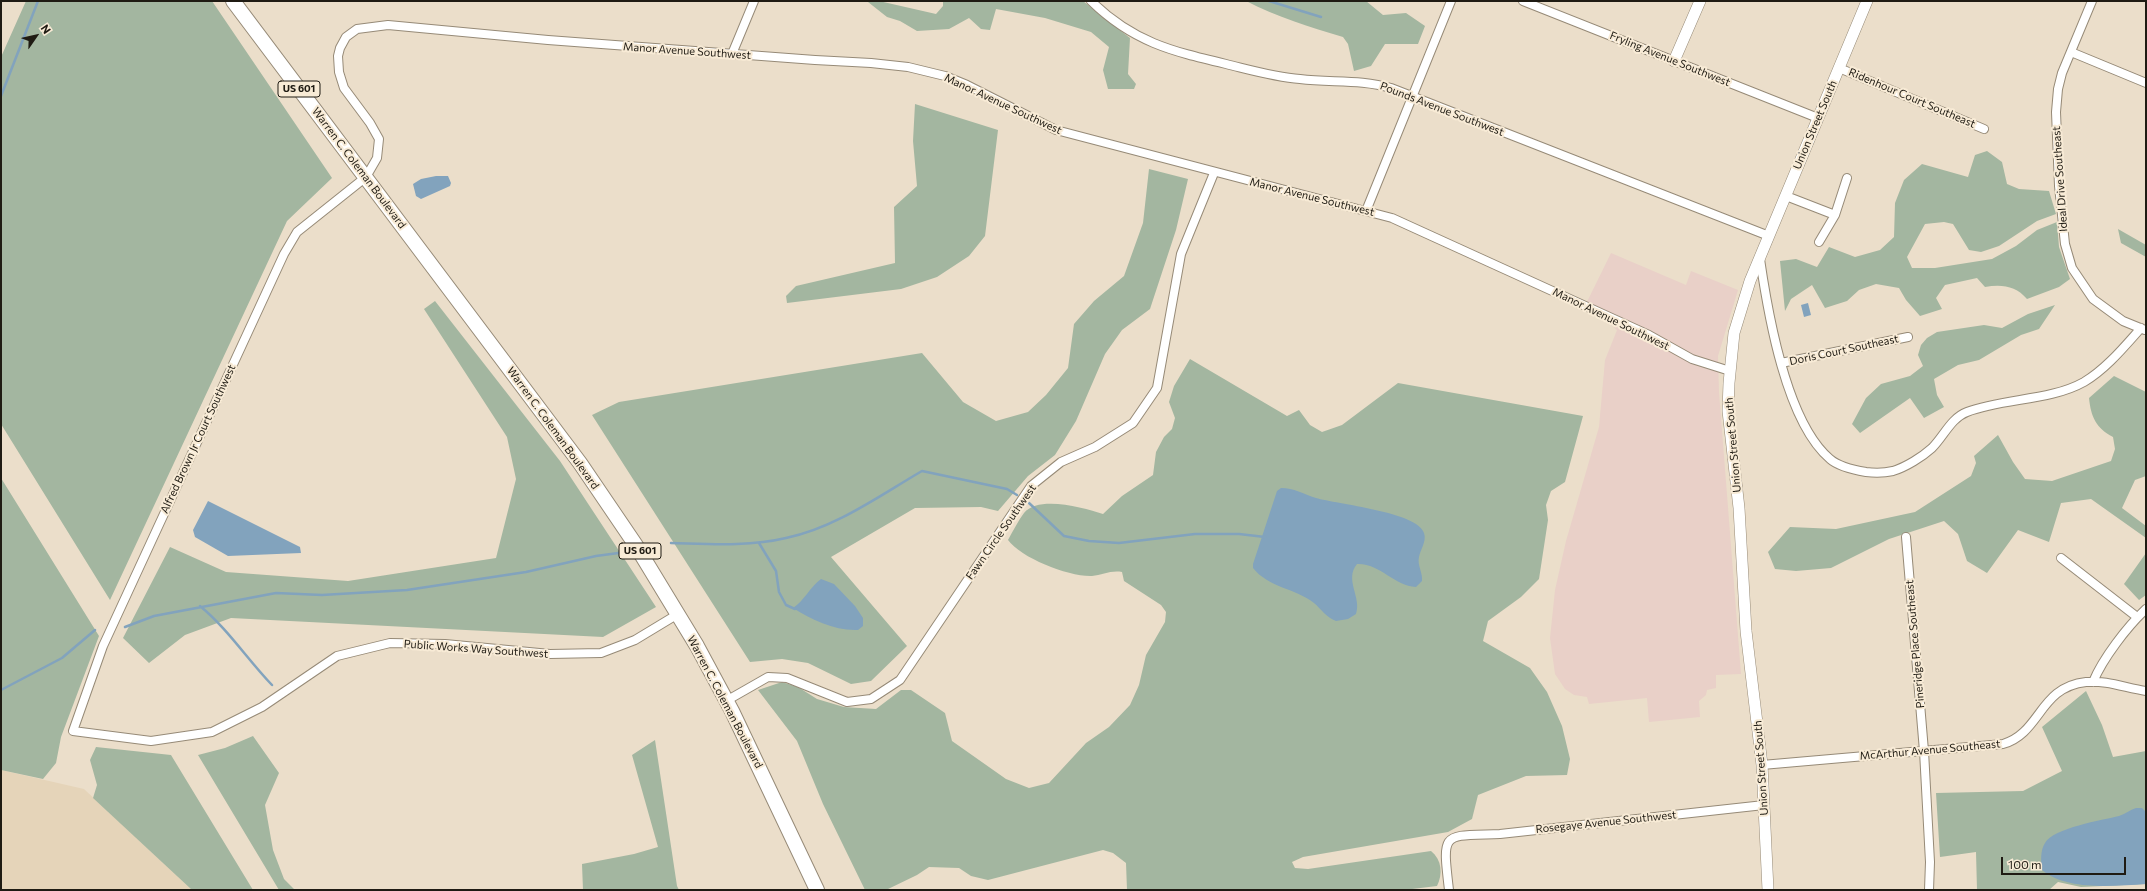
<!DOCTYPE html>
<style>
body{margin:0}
#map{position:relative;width:2147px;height:891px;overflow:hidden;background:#ebdeca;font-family:Commissioner,sans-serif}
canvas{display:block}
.frame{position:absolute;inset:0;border:2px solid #1f1b13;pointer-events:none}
.north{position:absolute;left:16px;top:16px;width:40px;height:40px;-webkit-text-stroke:3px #f8ebd6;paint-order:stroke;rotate:56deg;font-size:11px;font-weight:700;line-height:16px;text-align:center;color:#1f1b13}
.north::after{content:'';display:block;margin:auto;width:14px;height:18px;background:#1f1b13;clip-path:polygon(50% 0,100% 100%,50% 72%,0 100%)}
.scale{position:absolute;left:2001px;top:857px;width:125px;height:18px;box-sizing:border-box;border:2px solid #1f1b13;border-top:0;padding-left:5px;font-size:12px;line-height:14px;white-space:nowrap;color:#1f1b13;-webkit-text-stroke:3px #f8ebd6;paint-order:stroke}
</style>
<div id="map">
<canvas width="2147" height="891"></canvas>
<div class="frame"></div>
<div class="north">N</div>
<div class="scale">100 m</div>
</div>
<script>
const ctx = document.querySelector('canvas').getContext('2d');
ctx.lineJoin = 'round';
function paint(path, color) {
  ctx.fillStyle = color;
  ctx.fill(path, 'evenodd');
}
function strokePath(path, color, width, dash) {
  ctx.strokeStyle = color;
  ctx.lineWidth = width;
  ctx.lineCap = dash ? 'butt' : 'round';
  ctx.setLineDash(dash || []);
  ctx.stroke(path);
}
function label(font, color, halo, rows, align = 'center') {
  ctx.font = font + ' Commissioner,sans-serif';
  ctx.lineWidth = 4;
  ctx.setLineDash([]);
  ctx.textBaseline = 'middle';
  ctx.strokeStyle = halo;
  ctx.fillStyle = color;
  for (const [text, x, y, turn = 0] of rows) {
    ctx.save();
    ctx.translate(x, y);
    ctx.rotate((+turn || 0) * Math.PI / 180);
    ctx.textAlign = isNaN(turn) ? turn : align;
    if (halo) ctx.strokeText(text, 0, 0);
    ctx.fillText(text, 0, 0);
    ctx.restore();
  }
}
paint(new Path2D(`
 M 1611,253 L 1686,285 L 1691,271 L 1738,290 L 1718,356 L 1719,392 L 1741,674 L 1716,675 L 1716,688 L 1707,690 L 1706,695 L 1699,701 L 1700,717 L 1649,722 L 1647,698 L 1589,704 L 1587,697 L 1574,695 L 1565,689 L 1555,674 L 1550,638 L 1555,590 L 1566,541 L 1599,427 L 1605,360 L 1617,330 L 1611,325 L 1583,310 Z`), '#e9d0c8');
paint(new Path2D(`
 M 1,770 L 84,789 L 192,890 L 1,890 Z`), '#e5d4b9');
paint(new Path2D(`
 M 26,1 L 212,1 L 332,178 L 287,221 L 110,600 L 1,424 L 1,57 Z
 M 863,1 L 879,1 L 936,14 L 943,6 L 943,1 L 1083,1 L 1130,38 L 1128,74 L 1136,84 L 1134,89 L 1108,89 L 1103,70 L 1109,47 L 1091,32 L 1045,18 L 996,9 L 990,30 L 981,29 L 969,18 L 949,29 L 917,31 L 900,21 L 887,17 L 868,2 Z
 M 1246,1 L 1366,1 L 1383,15 L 1406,13 L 1425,26 L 1418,44 L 1385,44 L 1371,66 L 1354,71 L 1348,44 L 1343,37 C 1310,27 1277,17 1246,1 Z
 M 915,104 L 998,130 L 985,236 L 969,256 L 937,277 L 901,289 L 787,303 L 786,296 L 796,286 L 895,263 L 894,207 L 917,186 L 913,141 Z
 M 1987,151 L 2002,162 L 2007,184 L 2019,189 L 2049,191 L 2056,214 L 2037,221 L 1999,246 L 1981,252 L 1969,250 L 1953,224 L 1944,222 L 1925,224 L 1907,257 L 1912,268 L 1935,268 L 1992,259 L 2016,246 L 2037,230 L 2057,222 L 2059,247 L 2070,279 L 2059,287 L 2027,299 C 2016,286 2002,284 1985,287 L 1977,278 L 1945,285 L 1936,298 L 1942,309 L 1920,316 L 1906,300 L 1899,288 L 1876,284 L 1859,290 L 1847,301 L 1825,308 L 1812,285 L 1791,299 L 1785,311 L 1780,261 L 1796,259 L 1817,267 L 1829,247 L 1855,257 L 1880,250 L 1894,237 L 1895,203 L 1904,180 L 1922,164 L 1968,177 L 1975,155 Z
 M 1149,169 L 1188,179 L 1176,230 L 1150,309 L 1122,330 L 1105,354 L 1076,421 L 1055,455 L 1028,476 L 998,511 L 981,507 L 915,508 L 831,557 L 907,646 L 871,681 L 851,684 L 808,663 L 782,659 L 750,662 L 592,415 L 619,402 L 922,353 L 963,402 L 996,421 L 1028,412 L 1046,395 L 1068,368 L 1074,324 L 1094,301 L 1124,276 L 1143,223 Z
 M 2118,229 L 2146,245 L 2146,257 L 2121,243 Z
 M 435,301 L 560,461 L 656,607 L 603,637 L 231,618 L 185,635 L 149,663 L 123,638 L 170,547 L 226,572 L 348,581 L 496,558 L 516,479 L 507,437 L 424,309 Z
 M 2055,305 L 2039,329 L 2021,335 L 1979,360 L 1958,365 L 1934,379 L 1937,395 L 1944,407 L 1924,418 L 1910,398 L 1860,433 L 1852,424 L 1866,398 L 1881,384 L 1910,376 L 1923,366 L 1918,355 L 1921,345 L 1927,338 L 1937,332 L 1984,325 L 2002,328 L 2028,314 Z
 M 1190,359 L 1287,416 L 1299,410 L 1310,425 L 1322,432 L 1342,425 L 1398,383 L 1583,416 L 1565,482 L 1551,491 L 1546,505 L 1548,520 L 1539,579 L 1521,597 L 1488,621 L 1483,641 L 1530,668 L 1547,692 L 1562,726 L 1570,759 L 1567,775 L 1526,776 L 1478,795 L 1472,819 L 1448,832 L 1303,857 L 1292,862 L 1295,868 L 1308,869 L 1431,851 C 1442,860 1443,874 1437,886 L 1404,890 L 1127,890 L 1126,863 L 1113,853 L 1103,850 L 988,880 L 971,876 L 959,868 L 929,867 L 917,875 L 886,890 L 865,890 L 823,804 L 797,741 L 758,690 L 782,682 L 798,687 L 817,699 L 844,707 L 876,709 L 901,690 L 911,690 L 945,713 L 952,741 L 1006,779 L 1029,788 L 1049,783 L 1086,743 L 1109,727 L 1130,705 L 1139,685 L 1146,655 L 1165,622 L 1166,612 L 1161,605 L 1124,581 L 1122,572 C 1111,570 1102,575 1092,576 C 1069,577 1021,558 1008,540 C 1013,531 1018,521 1024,513 C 1039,495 1084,508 1103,514 L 1122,496 L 1153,475 L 1156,452 L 1164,437 L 1172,429 L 1175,418 L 1169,402 L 1174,386 Z
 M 2114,376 L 2146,392 L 2146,476 L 2135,480 L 2122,508 L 2146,526 L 2146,538 L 2091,499 L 2061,503 L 2049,542 L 2018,530 L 1987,573 L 1967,561 L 1958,534 L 1944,521 L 1889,539 L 1831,568 L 1796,571 L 1775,569 L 1768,552 L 1790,527 L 1836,529 L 1915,512 L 1971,476 L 1976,463 L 1974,456 L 1998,435 L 2013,462 L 2025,479 L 2052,481 L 2111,461 L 2115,449 L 2113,437 C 2096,428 2091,417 2089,398 Z
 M 1,478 L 99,636 L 61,737 L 56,763 L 43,779 L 1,770 Z
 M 2146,553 L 2146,595 L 2139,600 L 2124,584 Z
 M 2086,691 L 2102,725 L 2113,757 L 2146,751 L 2146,884 L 2081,887 L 2058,882 L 2049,890 L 1977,890 L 1976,852 L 1940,857 L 1936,793 L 2023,791 L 2062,771 L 2042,727 Z
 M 253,736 L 279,773 L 265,805 L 273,850 L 284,879 L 295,890 L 279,890 L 198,755 L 225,748 Z
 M 655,740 L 677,886 L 679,890 L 583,890 L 582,864 L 634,854 L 658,847 L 632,755 Z
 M 96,747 L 171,755 L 253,890 L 192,890 L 93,798 L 97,785 L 90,760 Z`), '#a3b6a0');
paint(new Path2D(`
 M 436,176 L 448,176 L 451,183 L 450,186 L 421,199 L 416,196 L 413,184 L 421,179 Z
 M 1808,303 L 1811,315 L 1804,317 L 1801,305 Z
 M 1281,488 C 1294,488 1303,494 1316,498 C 1336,504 1418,512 1424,533 C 1427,541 1420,550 1419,557 C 1417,565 1423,573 1422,581 L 1416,587 C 1394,586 1380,563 1357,564 C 1344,580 1362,597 1356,614 L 1348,619 L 1336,621 C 1327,618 1321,609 1314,603 C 1295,588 1269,588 1253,568 L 1253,564 L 1277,491 Z
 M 208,501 L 300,547 L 301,553 L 228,556 L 195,537 L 193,530 Z
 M 821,579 L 834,584 L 855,606 L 863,618 L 863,626 L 858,630 C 835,631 812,620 793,608 C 804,601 810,587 821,579 Z
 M 2136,808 L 2142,808 L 2146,812 L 2146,884 C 2114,886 2067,891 2042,870 C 2041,861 2040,851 2045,843 C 2053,828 2103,820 2119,816 C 2125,814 2130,810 2136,808 Z`), '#82a3bd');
strokePath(new Path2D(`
 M 1269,1 L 1321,17
 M 1,96 L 38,1
 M 1029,503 L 1064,536 L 1089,541 L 1119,543 L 1195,534 L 1239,534 L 1265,537
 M 671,543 C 709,544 748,547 786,538 C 835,528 879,496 922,471 L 1007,489 L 1017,495
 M 759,543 L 776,571 L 779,592 L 786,605 L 795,609
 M 200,606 C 228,629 247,659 272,685
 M 125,627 L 154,616 L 276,593 L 322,595 L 407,590 L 526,572 L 596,556 L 626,552
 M 1,690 L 62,658 L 95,630`), '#82a3bd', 2.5);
const street = new Path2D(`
 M 1091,1 C 1133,42 1171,51 1226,64 C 1251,70 1275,77 1300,79 C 1331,83 1360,79 1391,88 L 1769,236
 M 1523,1 L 1818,118
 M 2092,1 L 2062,73 L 2058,89 L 2056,112 L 2059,186 L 2065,244 L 2072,268 L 2093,299 L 2123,321 L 2145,330
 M 2071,52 L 2146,83
 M 732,54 L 754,1
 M 1839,68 L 1984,129
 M 1786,196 L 1835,215
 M 1366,211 L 1451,1
 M 1819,242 L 1835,215 L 1847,178
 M 1760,259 C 1768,314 1786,422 1830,459 C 1839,467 1854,470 1866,472 C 1875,473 1884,473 1893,471 C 1906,467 1922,457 1932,448 C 1944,436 1951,418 1967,412 C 2004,398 2050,401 2084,382 C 2106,369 2124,347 2141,328
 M 1781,363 L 1908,337
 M 1906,537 L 1924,751 L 1930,862 L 1929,890
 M 2061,558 L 2137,617
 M 678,614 L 635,640 L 601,653 L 550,654 L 445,644 L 390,643 L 337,656 L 262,707 L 212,732 L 151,741 L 73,731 L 103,646 L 284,254 L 297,232 L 366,177 L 377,158 L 379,139 L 370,123 L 344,88 L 339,72 L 338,56 L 340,48 L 346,37 L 357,29 L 388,25 L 548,40 L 815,60 L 871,63 L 908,67 L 945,76 L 967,85 L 1056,130 L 1392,218 L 1649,335 L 1692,359 L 1730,371
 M 2093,682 C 2103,658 2127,627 2146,609
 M 726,701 L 768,677 L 787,678 L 847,702 L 871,699 L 900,680 L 1031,486 L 1061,462 L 1095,447 L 1133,423 L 1157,388 L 1181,254 L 1214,173
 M 1762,765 L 2003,744 C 2041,733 2039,687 2086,682 C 2106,680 2126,688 2146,691
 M 1449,890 C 1442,830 1442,836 1500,834 L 1764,805`);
const secondary = new Path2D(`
 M 1674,61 L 1700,1
 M 1768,890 L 1762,765 L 1746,631 L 1739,508 L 1728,411 L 1729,383 L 1734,333 L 1750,281 L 1867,1`);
const highway = new Path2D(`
 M 233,1 L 580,463 L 635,544 L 697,646 L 732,711 L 817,890`);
strokePath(street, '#968a77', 10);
strokePath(secondary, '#968a77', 12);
strokePath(highway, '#968a77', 16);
strokePath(street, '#fff', 8);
strokePath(secondary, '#fff', 11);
strokePath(highway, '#fff', 14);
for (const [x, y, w] of [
 [299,89,42],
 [640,551,42]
]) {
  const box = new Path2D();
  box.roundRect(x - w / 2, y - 8, w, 16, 3);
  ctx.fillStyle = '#f8ebd6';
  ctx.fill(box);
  strokePath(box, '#1f1b13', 1);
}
label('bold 10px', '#1f1b13', null, [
 ["US 601",299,89],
 ["US 601",640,551]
]);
label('11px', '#1f1b13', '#f8ebd6', [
 ["Manor Avenue Southwest",687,51,4],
 ["Fryling Avenue Southwest",1670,59,22],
 ["Ridenhour Court Southeast",1912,98,23],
 ["Manor Avenue Southwest",1003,104,25],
 ["Pounds Avenue Southwest",1442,109,21],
 ["Union Street South",1815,125,-67],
 ["Warren C. Coleman Boulevard",359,168,53],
 ["Ideal Drive Southeast",2060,179,-94],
 ["Manor Avenue Southwest",1312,197,14],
 ["Manor Avenue Southwest",1611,319,26],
 ["Doris Court Southeast",1844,350,-12],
 ["Warren C. Coleman Boulevard",553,428,54],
 ["Alfred Brown Jr Court Southwest",198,439,-65],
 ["Union Street South",1733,445,-95],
 ["Fawn Circle Southwest",1001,532,-55],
 ["Pineridge Place Southeast",1915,644,-95],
 ["Public Works Way Southwest",476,649,4],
 ["Warren C. Coleman Boulevard",725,702,62],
 ["McArthur Avenue Southeast",1930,750,-5],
 ["Union Street South",1761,768,-94],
 ["Rosegaye Avenue Southwest",1606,822,-6]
]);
</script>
